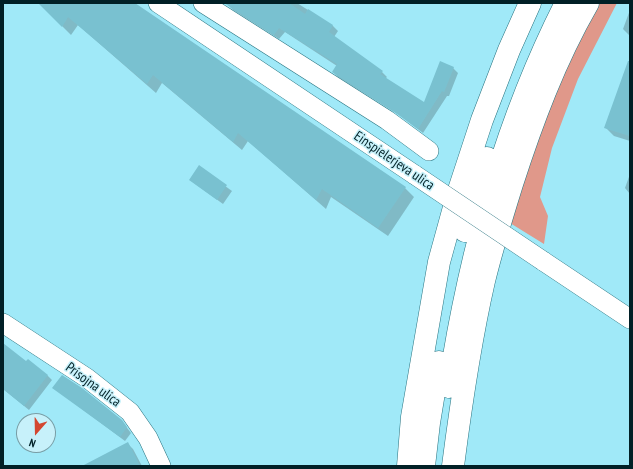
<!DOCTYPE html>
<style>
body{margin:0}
#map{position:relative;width:633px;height:469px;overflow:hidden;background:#a0e9f8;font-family:"PT Sans Narrow",sans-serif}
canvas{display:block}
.frame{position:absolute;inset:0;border:4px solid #012026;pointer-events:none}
.north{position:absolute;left:16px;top:413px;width:40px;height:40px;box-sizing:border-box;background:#c7f1fa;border:1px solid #789da5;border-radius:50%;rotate:200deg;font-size:11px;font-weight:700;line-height:16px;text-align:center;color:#012026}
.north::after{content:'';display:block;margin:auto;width:14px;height:18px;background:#d34730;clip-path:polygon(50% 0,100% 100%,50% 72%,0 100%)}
</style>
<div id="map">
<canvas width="633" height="469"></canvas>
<div class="frame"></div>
<div class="north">N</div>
</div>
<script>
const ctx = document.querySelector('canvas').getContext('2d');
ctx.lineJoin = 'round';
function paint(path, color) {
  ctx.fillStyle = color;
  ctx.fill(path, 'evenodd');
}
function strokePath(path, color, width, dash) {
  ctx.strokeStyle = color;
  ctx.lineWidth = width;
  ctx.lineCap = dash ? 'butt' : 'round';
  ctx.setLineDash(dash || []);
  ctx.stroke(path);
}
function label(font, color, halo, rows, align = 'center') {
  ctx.font = font + ' "PT Sans Narrow",sans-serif';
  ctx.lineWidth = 3;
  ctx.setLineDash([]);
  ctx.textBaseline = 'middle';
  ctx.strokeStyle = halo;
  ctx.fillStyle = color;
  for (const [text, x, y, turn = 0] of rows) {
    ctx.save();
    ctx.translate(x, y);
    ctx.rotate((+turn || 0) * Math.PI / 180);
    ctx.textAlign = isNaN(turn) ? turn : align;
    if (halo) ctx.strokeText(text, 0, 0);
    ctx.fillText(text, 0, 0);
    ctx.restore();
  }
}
paint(new Path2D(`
 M 600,3 L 617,3 L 578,79 L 552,148 L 540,197 L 548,216 L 544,244 L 510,223 L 551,94 L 582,32 Z`), '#e0988a');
paint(new Path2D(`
 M 39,3 L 133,3 L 405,188 L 414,197 L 388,236 L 331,197 L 326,209 L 248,141 L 242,150 L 162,83 L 156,93 L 78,25 L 71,35 Z
 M 230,3 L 297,3 L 333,26 L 338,31 L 334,37 L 382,72 L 387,77 L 385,79 L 424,104 L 453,68 L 458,73 L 449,96 L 447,96 L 423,133 L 399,115 L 338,77 L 333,72 L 337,66 L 285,32 L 279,39 L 233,10 L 228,5 Z
 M 630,10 L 630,36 L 623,29 Z
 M 630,58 L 630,141 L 614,136 L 605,127 Z
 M 199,167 L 232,191 L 223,204 L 190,180 Z
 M 630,174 L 630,194 L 625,188 Z
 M 3,345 L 26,362 L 47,375 L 52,380 L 29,410 L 3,389 Z
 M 59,392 L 121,420 L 131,433 L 125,441 Z
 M 128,444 L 133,449 L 142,466 L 91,466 Z`), '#0003');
paint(new Path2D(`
 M 38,3 L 135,3 L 406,187 L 378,228 L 322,189 L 316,200 L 238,133 L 233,142 L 153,75 L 147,84 L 68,17 L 62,27 Z
 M 224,3 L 289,3 L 305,14 L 308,9 L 333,25 L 329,32 L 383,71 L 380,74 L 424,102 L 440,61 L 454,67 L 444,92 L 442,91 L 418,129 L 393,111 L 332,72 L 337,64 L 279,28 L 274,35 Z
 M 628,61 L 630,61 L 630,136 L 604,128 Z
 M 199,165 L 227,185 L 217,200 L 189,180 Z
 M 3,343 L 26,361 L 28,359 L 48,375 L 24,406 L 3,389 Z
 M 62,375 L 82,388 L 122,420 L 127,427 L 120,437 L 52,388 Z
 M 128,442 L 140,466 L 82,466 Z`), '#79c1d0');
const minor = new Path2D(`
 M 158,3 L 415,175
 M 203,3 L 387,120 L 429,151
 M 543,261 L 630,319
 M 3,323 L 87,378 L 130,412 L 148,438 L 161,466`);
const trunk = new Path2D(`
 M 465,231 L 474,197 L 487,158
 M 449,387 C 469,255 505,123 566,3
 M 408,466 L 412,417 L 439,262 L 458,193 L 482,120 L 509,50 L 530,3
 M 424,466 L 429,423 L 439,362
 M 453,466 C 461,404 470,342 484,281 C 492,248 502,216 512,184 C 532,122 555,60 588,3`);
strokePath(minor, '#25717e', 20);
strokePath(trunk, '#25717e', 23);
strokePath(minor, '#fff', 19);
strokePath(trunk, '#fff', 22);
const minorBridge = new Path2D(`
 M 415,175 L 543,261`);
strokePath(minorBridge, '#25717e', 20, []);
strokePath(minorBridge, '#fff', 19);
label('14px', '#012026', '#c7f1fa', [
 ["Einspielerjeva ulica",394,161,34],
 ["Prisojna ulica",93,385,36]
]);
</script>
